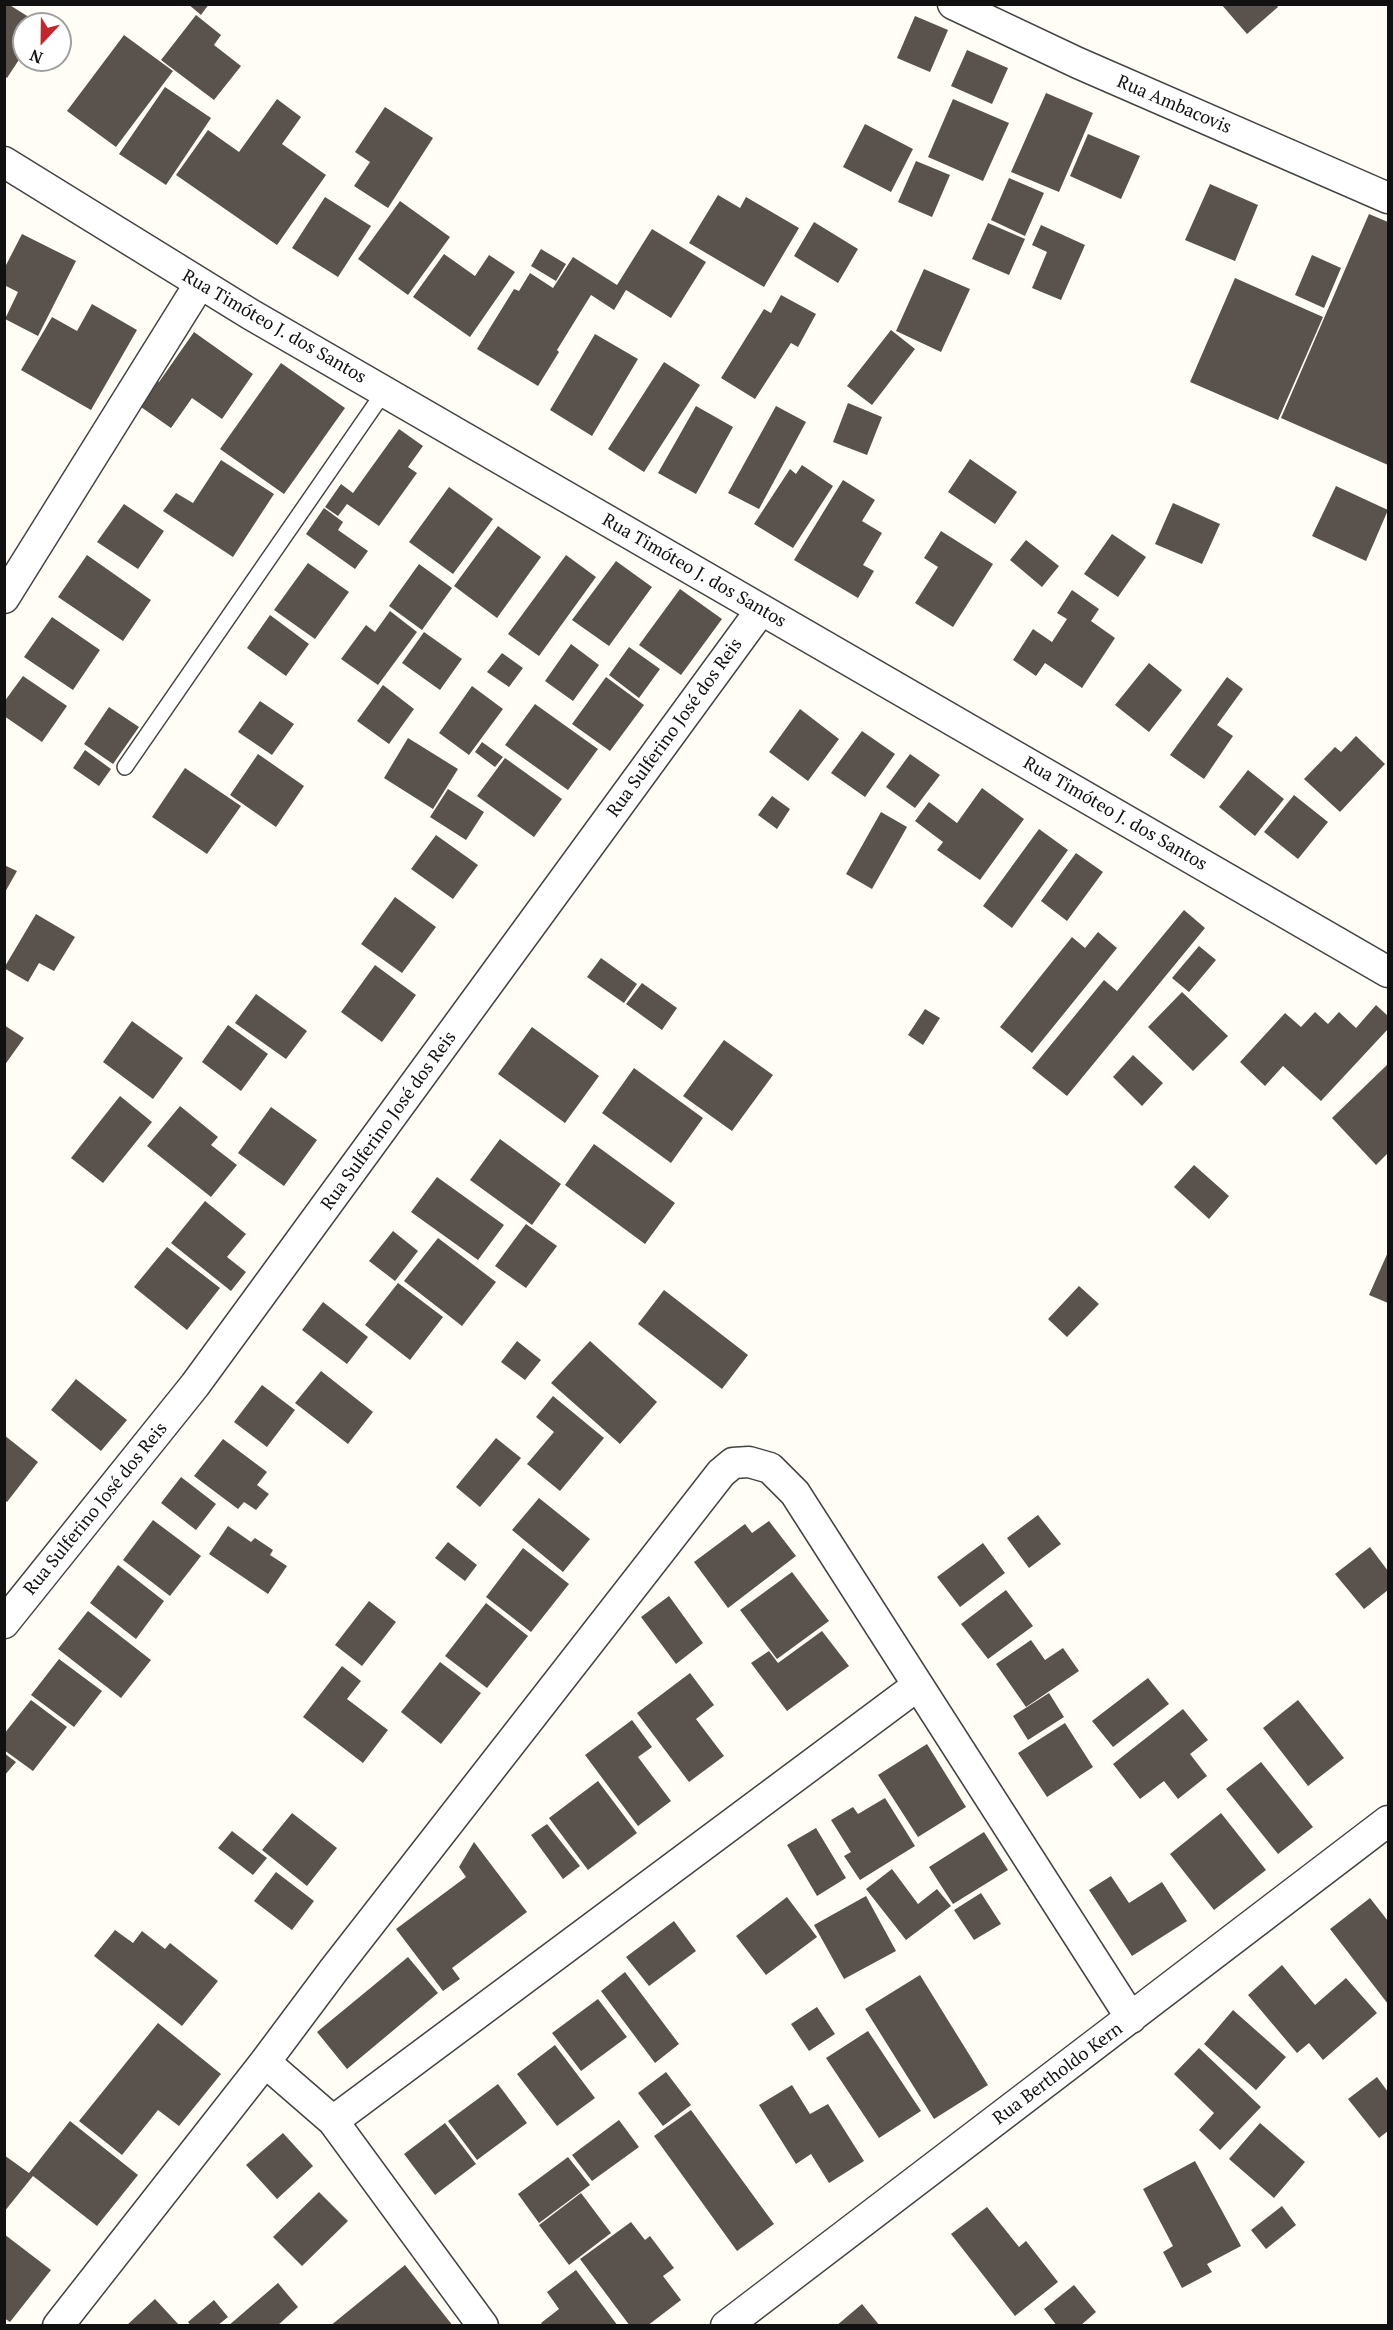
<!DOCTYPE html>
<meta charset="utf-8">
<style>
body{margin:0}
#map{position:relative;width:1393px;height:2330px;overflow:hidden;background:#fffdf5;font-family:"PT Serif",serif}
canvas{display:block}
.frame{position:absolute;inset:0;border:6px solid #111;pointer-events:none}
.north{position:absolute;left:12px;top:12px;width:60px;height:60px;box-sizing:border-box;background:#fff;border:2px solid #a0a0a0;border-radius:50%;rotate:202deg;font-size:16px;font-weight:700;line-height:24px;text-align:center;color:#111}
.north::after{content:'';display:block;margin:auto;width:21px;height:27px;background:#c4262e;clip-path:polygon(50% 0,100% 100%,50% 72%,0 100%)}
</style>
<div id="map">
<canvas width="1393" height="2330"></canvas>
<div class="frame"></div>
<div class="north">N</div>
</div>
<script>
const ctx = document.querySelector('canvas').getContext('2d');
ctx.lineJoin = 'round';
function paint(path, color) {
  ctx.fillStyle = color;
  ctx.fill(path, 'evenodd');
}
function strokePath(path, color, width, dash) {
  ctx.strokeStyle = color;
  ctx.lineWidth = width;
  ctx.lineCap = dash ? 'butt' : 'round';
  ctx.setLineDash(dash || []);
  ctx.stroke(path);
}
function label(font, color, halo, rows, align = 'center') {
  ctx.font = font + ' "PT Serif",serif';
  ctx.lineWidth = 6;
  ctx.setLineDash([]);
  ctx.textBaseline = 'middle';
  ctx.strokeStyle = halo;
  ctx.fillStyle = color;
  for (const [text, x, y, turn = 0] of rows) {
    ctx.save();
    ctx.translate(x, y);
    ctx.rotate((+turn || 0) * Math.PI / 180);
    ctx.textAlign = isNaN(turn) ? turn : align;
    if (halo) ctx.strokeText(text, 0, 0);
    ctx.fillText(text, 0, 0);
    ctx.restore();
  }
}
paint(new Path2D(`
 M 4,4 L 8,4 L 40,24 L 24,24 L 24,52 L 7,78 L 4,76 Z
 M 188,4 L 209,4 L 201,15 Z
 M 1221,4 L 1276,4 L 1278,7 L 1247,34 Z
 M 196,15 L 221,35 L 214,45 L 241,66 L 214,100 L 161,60 Z
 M 915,16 L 948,30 L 930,72 L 897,58 Z
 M 124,35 L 173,71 L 116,147 L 67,111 Z
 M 967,50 L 1008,68 L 992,104 L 951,86 Z
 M 165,87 L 211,118 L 166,185 L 119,154 Z
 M 1046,93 L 1093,113 L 1059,192 L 1011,172 Z
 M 277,99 L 301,117 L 282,144 L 326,175 L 277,245 L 176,175 L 208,130 L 239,152 Z
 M 953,99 L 1009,123 L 983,181 L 928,157 Z
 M 385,107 L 433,138 L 388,208 L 354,186 L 370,162 L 355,152 Z
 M 865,124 L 913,149 L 891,192 L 843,167 Z
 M 1088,134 L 1140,156 L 1121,199 L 1070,176 Z
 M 916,161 L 950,175 L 932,217 L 898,202 Z
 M 1009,178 L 1044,193 L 1025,236 L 991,220 Z
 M 1210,184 L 1258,205 L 1235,261 L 1185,240 Z
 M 718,195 L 740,208 L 746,197 L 799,228 L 764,287 L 689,243 Z
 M 325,197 L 371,226 L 338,277 L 292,248 Z
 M 400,201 L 450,237 L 408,295 L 358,259 Z
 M 1369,214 L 1388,222 L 1388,465 L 1281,418 Z
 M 814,222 L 858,249 L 838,283 L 794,256 Z
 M 988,223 L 1025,239 L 1009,275 L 972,259 Z
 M 1041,225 L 1085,245 L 1061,300 L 1032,288 L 1047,252 L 1032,245 Z
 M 652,229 L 706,262 L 671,318 L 626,290 L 614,310 L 591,295 L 557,350 L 559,352 L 538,386 L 477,349 L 514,289 L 519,291 L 530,273 L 553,288 L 573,257 L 617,285 Z
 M 22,234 L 76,261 L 38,336 L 5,319 L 18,292 L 4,285 L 4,269 Z
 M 541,249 L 566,264 L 556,281 L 531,266 Z
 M 444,254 L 475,276 L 489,255 L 515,272 L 470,337 L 413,297 Z
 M 1312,255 L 1341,268 L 1324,308 L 1295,295 Z
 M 924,269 L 970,289 L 941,352 L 896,331 Z
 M 1235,278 L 1323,317 L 1278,420 L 1190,382 Z
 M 781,295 L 816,314 L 798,347 L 791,343 L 755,399 L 721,378 L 764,309 L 771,313 Z
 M 92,304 L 137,330 L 91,410 L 21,370 L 52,317 L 77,331 Z
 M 891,330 L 915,349 L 872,405 L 847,386 Z
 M 194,332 L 253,374 L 222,419 L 192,398 L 171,428 L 131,400 L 148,375 L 159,382 Z
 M 595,334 L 638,359 L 592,436 L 550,410 Z
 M 664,362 L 700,385 L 644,472 L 608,449 Z
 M 281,363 L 345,408 L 284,494 L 220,449 Z
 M 848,403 L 882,417 L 867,455 L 833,442 Z
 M 696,406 L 733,427 L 696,494 L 658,473 Z
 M 776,406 L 806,422 L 759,509 L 728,493 Z
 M 399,429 L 423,446 L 408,467 L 417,473 L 379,526 L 347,504 L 338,516 L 325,507 L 341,484 L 353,493 Z
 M 970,459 L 1017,492 L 995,524 L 948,492 Z
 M 221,460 L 274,494 L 233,557 L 163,511 L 176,493 L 193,503 Z
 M 802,465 L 833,486 L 793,548 L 754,524 L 790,469 L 796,474 Z
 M 843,480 L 875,500 L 862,521 L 882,533 L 863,565 L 874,571 L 858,598 L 794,560 Z
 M 1336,486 L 1388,510 L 1366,561 L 1312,536 Z
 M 449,487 L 493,519 L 453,574 L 409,542 Z
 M 1173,503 L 1220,524 L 1202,564 L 1155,544 Z
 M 124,504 L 164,531 L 138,569 L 97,542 Z
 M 324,508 L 343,522 L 338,530 L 368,551 L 355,569 L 306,534 Z
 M 498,526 L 541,557 L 497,618 L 454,586 Z
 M 941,531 L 993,564 L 953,627 L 915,603 L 938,567 L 924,558 Z
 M 1112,534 L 1146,557 L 1118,597 L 1084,574 Z
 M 1026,540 L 1059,566 L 1042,587 L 1010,560 Z
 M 87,555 L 151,600 L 123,641 L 58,597 Z
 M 566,555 L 596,577 L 539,656 L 508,634 Z
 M 616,561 L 652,587 L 609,646 L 572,620 Z
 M 308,563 L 349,592 L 315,639 L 274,610 Z
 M 419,564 L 452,588 L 422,630 L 389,606 Z
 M 680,589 L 722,619 L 681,675 L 639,645 Z
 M 1072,590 L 1099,609 L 1091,621 L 1115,638 L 1082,688 L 1045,663 L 1036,676 L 1013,660 L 1033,629 L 1052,642 L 1067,619 L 1057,613 Z
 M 390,611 L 417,632 L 378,685 L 341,659 L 366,625 L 375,632 Z
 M 270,615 L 309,644 L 286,676 L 247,648 Z
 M 52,617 L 100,650 L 73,690 L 24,657 Z
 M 424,632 L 462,659 L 440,690 L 402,663 Z
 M 571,644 L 599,665 L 573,701 L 545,681 Z
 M 629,647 L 660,669 L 639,698 L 609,675 Z
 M 502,653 L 523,668 L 509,687 L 487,672 Z
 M 1149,663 L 1182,690 L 1149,732 L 1115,705 Z
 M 23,676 L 67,706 L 42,742 L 4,716 L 4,702 Z
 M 606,677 L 644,705 L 610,751 L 572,724 Z
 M 1227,677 L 1243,689 L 1217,725 L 1233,736 L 1204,779 L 1170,755 Z
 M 383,685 L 414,709 L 389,744 L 357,721 Z
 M 472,686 L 503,709 L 469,755 L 439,733 Z
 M 260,701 L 294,724 L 272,755 L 238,732 Z
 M 535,704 L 598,749 L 568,790 L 505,745 Z
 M 109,707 L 139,727 L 113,764 L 84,744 Z
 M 800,709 L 839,739 L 808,781 L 769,752 Z
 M 862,731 L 895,754 L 865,797 L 831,773 Z
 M 1356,736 L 1385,764 L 1340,812 L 1304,779 L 1335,747 L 1341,752 Z
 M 408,738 L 458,769 L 433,809 L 384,778 Z
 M 482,742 L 503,757 L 495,767 L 475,752 Z
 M 85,750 L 111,769 L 99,786 L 73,768 Z
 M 258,754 L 304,786 L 276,827 L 230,795 Z
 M 910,754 L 940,775 L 915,808 L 886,787 Z
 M 505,758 L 562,799 L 534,837 L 477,796 Z
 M 185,768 L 241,806 L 207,854 L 152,817 Z
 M 1248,770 L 1284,799 L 1255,836 L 1219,807 Z
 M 982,788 L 1024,819 L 980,880 L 937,850 L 943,842 L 915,821 L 929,802 L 957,823 Z
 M 448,789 L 484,812 L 466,840 L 430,817 Z
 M 1294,795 L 1328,822 L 1298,859 L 1264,832 Z
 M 772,796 L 790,809 L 777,829 L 758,815 Z
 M 881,812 L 907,827 L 872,889 L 846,874 Z
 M 1039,829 L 1068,850 L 1012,928 L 983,906 Z
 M 436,835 L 478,865 L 453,899 L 411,869 Z
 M 1076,853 L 1103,872 L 1067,921 L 1041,901 Z
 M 4,865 L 17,871 L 4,894 Z
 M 395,897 L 436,927 L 402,973 L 361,944 Z
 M 1184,910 L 1205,928 L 1067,1096 L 1032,1068 L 1104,980 L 1117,991 Z
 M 36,914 L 75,937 L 54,971 L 39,963 L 28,982 L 4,968 Z
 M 1098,932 L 1117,948 L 1032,1053 L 1000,1027 L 1072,937 L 1085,948 Z
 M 1199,946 L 1216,960 L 1189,992 L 1172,978 Z
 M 601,958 L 637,984 L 624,1003 L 587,977 Z
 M 375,965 L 416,995 L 382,1042 L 341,1012 Z
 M 642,983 L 677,1008 L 662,1030 L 626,1004 Z
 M 1182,992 L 1228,1036 L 1193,1071 L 1148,1027 Z
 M 256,994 L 307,1031 L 286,1059 L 235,1023 Z
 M 1376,1005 L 1388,1016 L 1388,1029 L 1321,1101 L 1283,1066 L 1265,1086 L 1240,1062 L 1285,1013 L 1301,1027 L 1315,1012 L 1328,1024 L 1339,1012 L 1356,1028 Z
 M 925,1009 L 940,1018 L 923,1045 L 908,1035 Z
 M 132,1021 L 183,1058 L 153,1099 L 103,1062 Z
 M 4,1025 L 24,1038 L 4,1066 Z
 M 228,1025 L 268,1054 L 241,1091 L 202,1062 Z
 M 532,1027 L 599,1076 L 565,1123 L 498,1074 Z
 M 724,1040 L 773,1075 L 732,1131 L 683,1096 Z
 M 1133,1055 L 1163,1083 L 1142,1106 L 1113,1077 Z
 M 1388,1064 L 1388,1153 L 1376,1165 L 1332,1118 Z
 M 634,1068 L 703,1118 L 671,1163 L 602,1113 Z
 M 120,1096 L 152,1122 L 103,1183 L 71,1158 Z
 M 180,1106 L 218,1137 L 211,1145 L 237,1165 L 211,1197 L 147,1146 Z
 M 271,1107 L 317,1140 L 284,1186 L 238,1153 Z
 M 500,1139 L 561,1184 L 532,1225 L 470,1180 Z
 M 594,1144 L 675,1203 L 645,1244 L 565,1185 Z
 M 1194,1165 L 1229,1196 L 1209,1219 L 1174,1187 Z
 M 437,1177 L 504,1225 L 478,1260 L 411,1212 Z
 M 205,1201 L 246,1234 L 227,1257 L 246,1272 L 231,1291 L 171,1243 Z
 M 526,1224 L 557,1246 L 526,1288 L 495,1266 Z
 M 393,1231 L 418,1251 L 395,1281 L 369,1261 Z
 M 438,1238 L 496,1282 L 462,1326 L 404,1281 Z
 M 167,1247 L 220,1288 L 187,1330 L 134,1287 Z
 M 1388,1252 L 1388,1303 L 1369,1295 Z
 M 398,1283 L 443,1317 L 410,1360 L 365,1325 Z
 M 1079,1286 L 1099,1304 L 1067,1337 L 1048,1319 Z
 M 664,1290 L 748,1355 L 722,1389 L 638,1324 Z
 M 323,1302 L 368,1337 L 347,1364 L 302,1330 Z
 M 517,1341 L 541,1360 L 525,1380 L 501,1362 Z
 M 590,1341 L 657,1402 L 620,1444 L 551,1383 Z
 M 321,1371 L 373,1412 L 348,1444 L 295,1403 Z
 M 76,1379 L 127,1420 L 101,1451 L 51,1410 Z
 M 262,1385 L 295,1410 L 267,1447 L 234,1422 Z
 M 553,1396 L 604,1438 L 560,1491 L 527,1464 L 554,1432 L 536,1417 Z
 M 4,1435 L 38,1462 L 7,1502 L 4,1500 Z
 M 496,1438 L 521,1458 L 480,1507 L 456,1487 Z
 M 223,1439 L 267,1472 L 257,1485 L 269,1494 L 256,1510 L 244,1502 L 238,1509 L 194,1476 Z
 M 181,1477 L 216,1504 L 196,1530 L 161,1503 Z
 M 539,1498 L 590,1539 L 563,1572 L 512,1530 Z
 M 1038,1515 L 1061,1544 L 1029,1568 L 1007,1538 Z
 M 153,1520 L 201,1556 L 170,1596 L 123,1560 Z
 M 769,1521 L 796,1556 L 728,1608 L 694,1562 L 745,1524 L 752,1533 Z
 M 228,1526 L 251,1542 L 255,1538 L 273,1550 L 270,1555 L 287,1566 L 268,1594 L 209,1554 Z
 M 448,1542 L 477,1565 L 465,1581 L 435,1558 Z
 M 983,1543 L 1005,1573 L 960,1607 L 937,1577 Z
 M 1370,1547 L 1388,1571 L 1388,1590 L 1364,1609 L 1335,1574 Z
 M 523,1548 L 569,1584 L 531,1632 L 486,1597 Z
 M 118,1565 L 164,1601 L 136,1639 L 90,1603 Z
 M 792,1572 L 829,1621 L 777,1659 L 740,1610 Z
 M 1006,1590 L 1033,1626 L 988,1659 L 961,1624 Z
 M 669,1596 L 703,1643 L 676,1664 L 641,1617 Z
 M 369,1601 L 396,1622 L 362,1666 L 335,1645 Z
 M 486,1603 L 528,1636 L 487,1688 L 445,1656 Z
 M 88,1611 L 151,1660 L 121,1698 L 58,1649 Z
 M 822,1631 L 849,1666 L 787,1711 L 751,1663 L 769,1651 L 778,1663 Z
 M 1031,1640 L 1045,1660 L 1063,1648 L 1079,1671 L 1026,1707 L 996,1664 Z
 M 59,1659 L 102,1691 L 74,1727 L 31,1695 Z
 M 440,1662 L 481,1693 L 441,1744 L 401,1712 Z
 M 342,1666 L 361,1681 L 347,1699 L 388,1730 L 363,1763 L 303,1717 Z
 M 690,1673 L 714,1705 L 696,1719 L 724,1756 L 689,1782 L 637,1713 Z
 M 1148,1678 L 1169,1704 L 1113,1747 L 1092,1721 Z
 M 1049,1693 L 1064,1717 L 1028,1740 L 1013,1716 Z
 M 31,1700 L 67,1727 L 33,1771 L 4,1750 L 4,1734 Z
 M 1298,1700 L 1344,1758 L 1308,1786 L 1263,1728 Z
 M 1183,1709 L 1208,1740 L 1190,1754 L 1207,1776 L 1178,1799 L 1164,1781 L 1140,1799 L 1113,1764 Z
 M 632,1720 L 652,1747 L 638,1757 L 671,1801 L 638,1826 L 585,1755 Z
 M 1065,1723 L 1093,1767 L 1047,1797 L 1018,1753 Z
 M 927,1744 L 966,1807 L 918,1837 L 878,1775 Z
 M 4,1753 L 16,1762 L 4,1776 Z
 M 1261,1762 L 1313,1827 L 1278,1854 L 1226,1789 Z
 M 598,1781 L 637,1833 L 588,1870 L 549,1818 Z
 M 885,1798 L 915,1846 L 860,1880 L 844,1856 L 851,1852 L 831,1820 L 853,1807 L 858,1814 Z
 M 292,1813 L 337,1848 L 307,1886 L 262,1850 Z
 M 1221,1813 L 1266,1870 L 1214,1910 L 1170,1854 Z
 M 547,1824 L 580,1866 L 563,1879 L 531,1835 Z
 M 816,1828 L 846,1878 L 817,1896 L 787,1845 Z
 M 232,1831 L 267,1858 L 253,1875 L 218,1848 Z
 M 984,1832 L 1008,1870 L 953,1904 L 929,1867 Z
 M 474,1842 L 527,1912 L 452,1968 L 460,1979 L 443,1991 L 396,1929 L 466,1877 L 459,1867 Z
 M 892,1869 L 918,1904 L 937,1889 L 951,1906 L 906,1940 L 866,1889 Z
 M 276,1872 L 314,1901 L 292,1930 L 254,1901 Z
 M 1111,1876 L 1129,1903 L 1162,1882 L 1187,1921 L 1132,1956 L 1089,1890 Z
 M 981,1893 L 1001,1924 L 974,1940 L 954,1910 Z
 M 866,1896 L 896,1951 L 844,1979 L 814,1925 Z
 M 787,1897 L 817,1937 L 766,1975 L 736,1936 Z
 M 1370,1898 L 1388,1921 L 1388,2004 L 1330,1929 Z
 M 674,1921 L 696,1951 L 649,1986 L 626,1957 Z
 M 115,1930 L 133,1943 L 142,1931 L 165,1949 L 170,1943 L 218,1981 L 182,2026 L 94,1956 Z
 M 408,1957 L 438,1993 L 347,2069 L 317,2032 Z
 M 1282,1965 L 1315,2005 L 1346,1978 L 1377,2013 L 1323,2060 L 1309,2043 L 1297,2053 L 1248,1995 Z
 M 625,1972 L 679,2044 L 655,2063 L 601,1991 Z
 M 920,1975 L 988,2085 L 934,2119 L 865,2009 Z
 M 598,1999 L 627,2037 L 581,2071 L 552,2033 Z
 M 817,2007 L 835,2034 L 809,2051 L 791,2024 Z
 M 1233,2010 L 1286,2057 L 1256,2090 L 1204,2044 Z
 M 158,2023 L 221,2074 L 179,2126 L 158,2110 L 122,2155 L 79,2121 Z
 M 868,2031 L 921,2111 L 879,2138 L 826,2058 Z
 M 555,2045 L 595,2098 L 557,2126 L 517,2074 Z
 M 1199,2048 L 1261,2107 L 1220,2150 L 1199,2130 L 1214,2113 L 1174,2074 Z
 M 666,2072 L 691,2105 L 663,2126 L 638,2093 Z
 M 1377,2077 L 1388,2092 L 1388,2131 L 1379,2138 L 1348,2099 Z
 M 498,2084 L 527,2123 L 477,2160 L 448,2121 Z
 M 792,2085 L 810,2114 L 828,2104 L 864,2161 L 829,2183 L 811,2154 L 796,2164 L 759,2105 Z
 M 691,2110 L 774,2224 L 737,2251 L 654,2136 Z
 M 619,2120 L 639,2147 L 592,2181 L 572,2155 Z
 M 70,2121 L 138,2175 L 97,2226 L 33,2176 L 4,2212 L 4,2155 L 29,2173 Z
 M 445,2123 L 476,2164 L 435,2195 L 404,2154 Z
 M 1260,2123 L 1305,2162 L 1274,2198 L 1229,2159 Z
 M 283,2133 L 313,2166 L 277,2199 L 246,2165 Z
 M 568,2157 L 590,2185 L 539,2223 L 518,2194 Z
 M 1195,2161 L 1241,2246 L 1207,2264 L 1212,2272 L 1182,2288 L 1163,2252 L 1173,2246 L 1143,2189 Z
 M 319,2192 L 348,2221 L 302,2266 L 273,2237 Z
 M 581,2193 L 611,2233 L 569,2265 L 539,2225 Z
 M 1282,2206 L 1296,2225 L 1266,2249 L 1251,2230 Z
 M 987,2207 L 1019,2247 L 1026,2241 L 1058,2282 L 1015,2316 L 951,2234 Z
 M 631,2222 L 645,2240 L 650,2236 L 674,2268 L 663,2276 L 681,2300 L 647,2326 L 630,2326 L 580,2259 Z
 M 4,2234 L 51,2270 L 10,2322 L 4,2318 Z
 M 405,2265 L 453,2326 L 330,2326 Z
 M 576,2270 L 618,2326 L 543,2326 L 541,2323 L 559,2309 L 547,2292 Z
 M 278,2283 L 298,2307 L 277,2326 L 228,2326 Z
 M 1074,2285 L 1096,2312 L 1080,2326 L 1057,2326 L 1044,2309 Z
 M 155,2299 L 180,2326 L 126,2326 Z
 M 214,2300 L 228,2317 L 217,2326 L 191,2326 L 188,2322 Z
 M 862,2304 L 880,2326 L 836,2326 Z`), '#5a524d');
const lane = new Path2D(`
 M 125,767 L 384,392`);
const street = new Path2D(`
 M 953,4 L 1078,63 L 1388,198
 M 4,162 L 250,314 L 1388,972
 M 4,598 L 199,285
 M 4,1623 L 195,1385 L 761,610
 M 265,2062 L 333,2121 L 483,2326
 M 333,2121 L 917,1686
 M 58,2326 L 265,2062 L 333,1971 L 721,1473 L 733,1463 L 749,1462 L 770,1468 L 795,1493 L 1131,2018
 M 726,2326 L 1388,1821`);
strokePath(lane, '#444', 18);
strokePath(street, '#444', 33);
strokePath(lane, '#fff', 15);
strokePath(street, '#fff', 30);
label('18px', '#111', '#fff', [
 ["Rua Ambacovis",1174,105,23],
 ["Rua Timóteo J. dos Santos",274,327,30],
 ["Rua Timóteo J. dos Santos",694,571,30],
 ["Rua Sulferino José dos Reis",675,728,-54],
 ["Rua Timóteo J. dos Santos",1115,814,30],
 ["Rua Sulferino José dos Reis",389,1121,-54],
 ["Rua Sulferino José dos Reis",96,1509,-51],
 ["Rua Bertholdo Kern",1058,2074,-37]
]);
</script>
